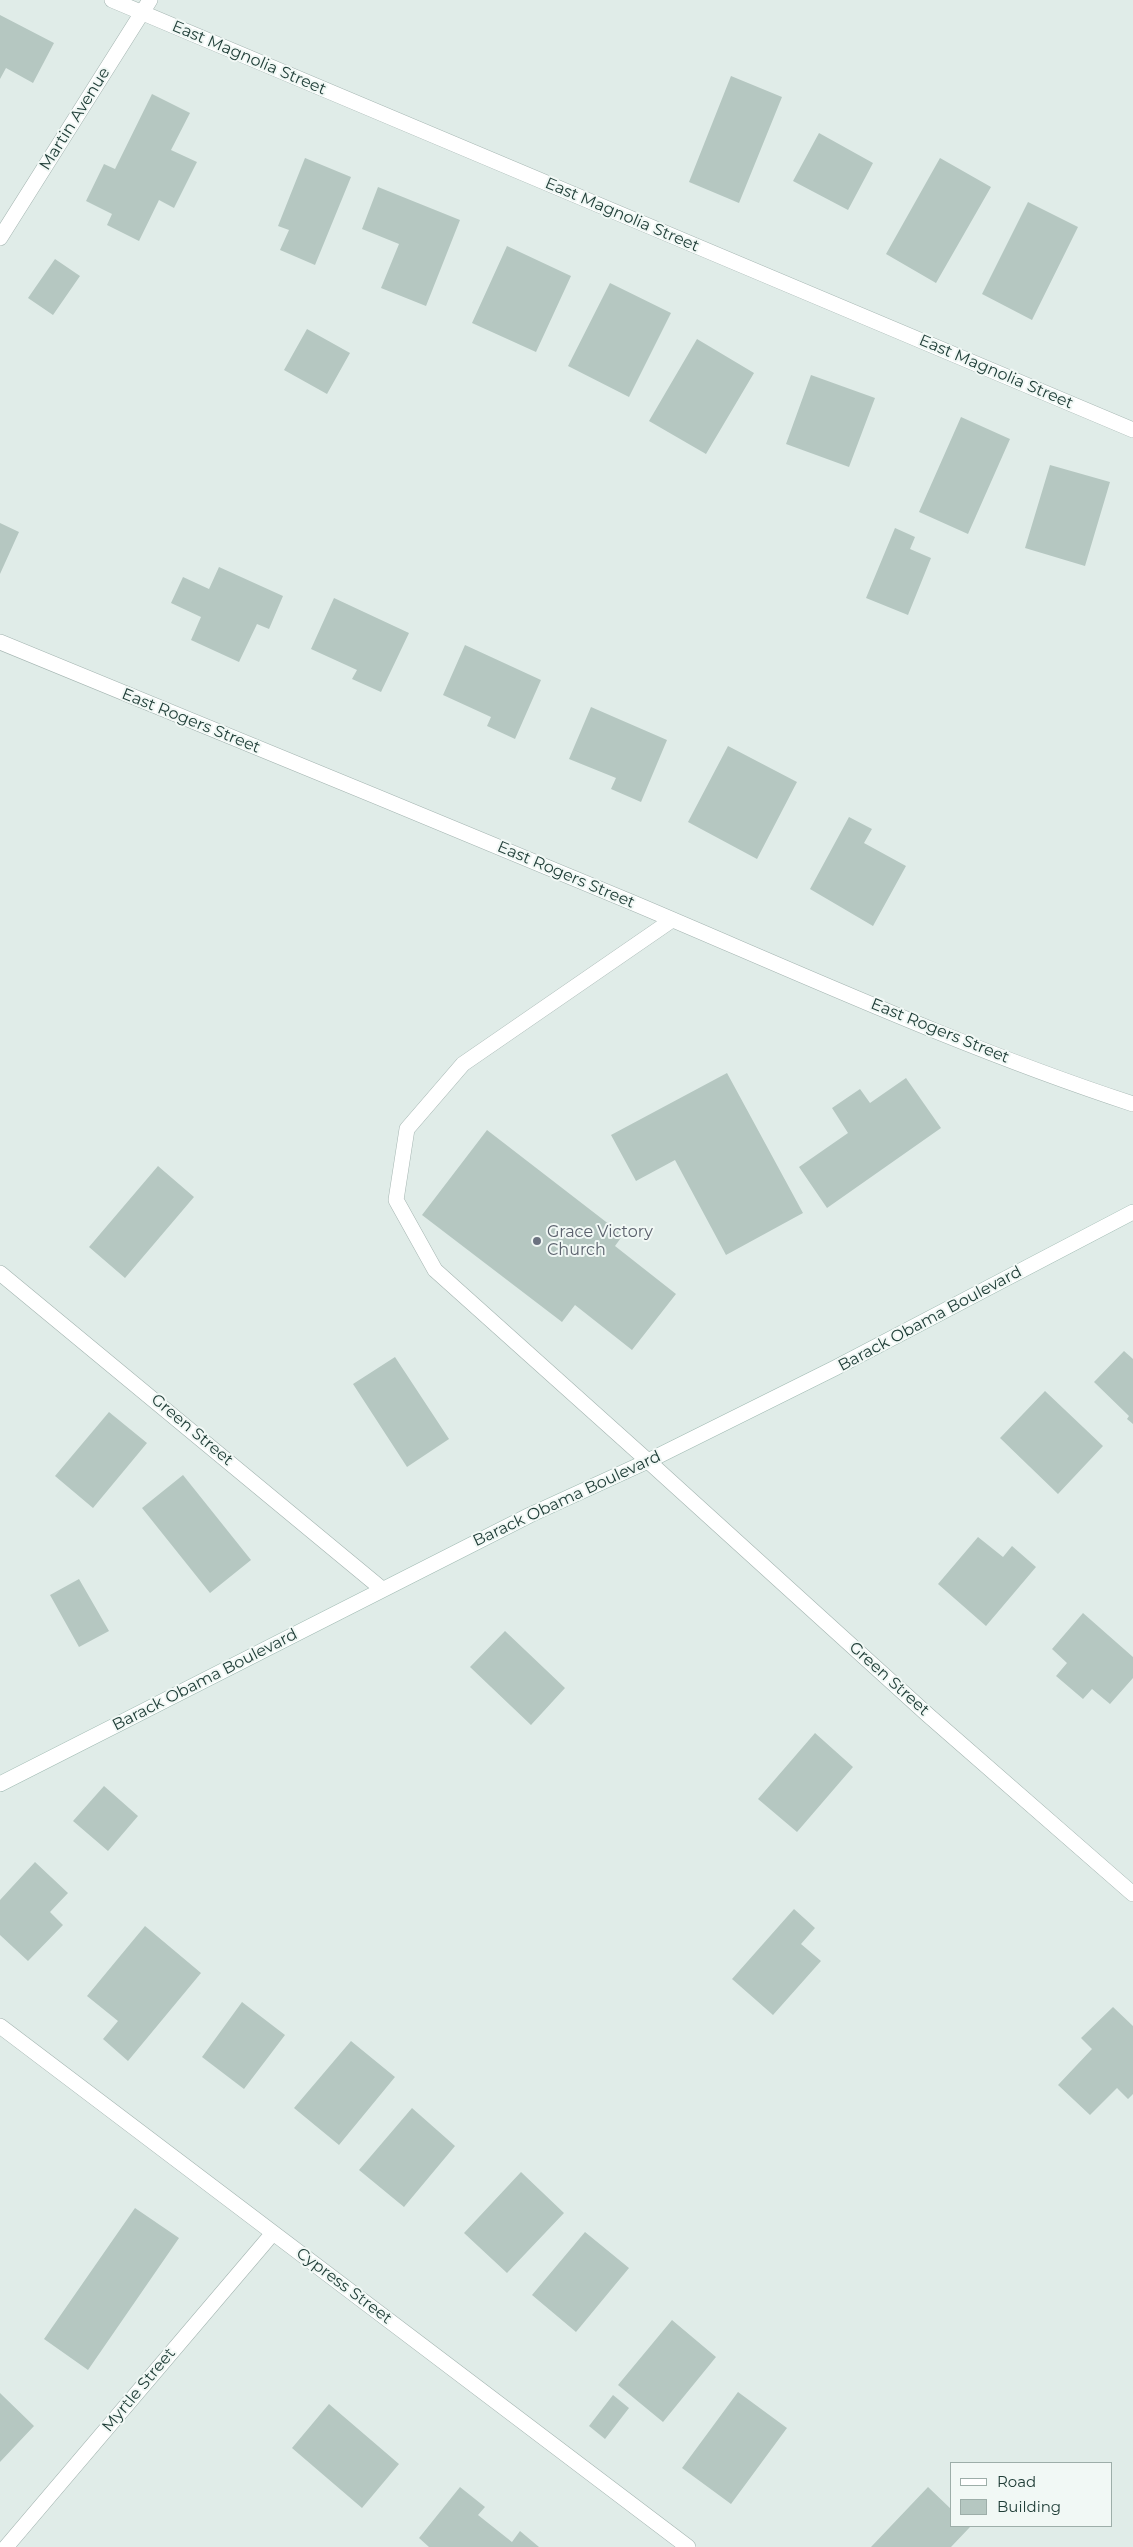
<!DOCTYPE html>
<style>
body{margin:0}
#map{position:relative;width:1133px;height:2547px;overflow:hidden;background:#e0ece8;font-family:Montserrat,sans-serif}
canvas{display:block}
.legend{position:absolute;left:950px;top:2462px;width:162px;height:65px;box-sizing:border-box;background:#f1f8f5;border:1px solid #9daea9;margin:0;padding:6px 9px;list-style:none;font-size:15px;color:#203e38}
.legend li{display:flex;align-items:center;gap:10px;height:25px}
.legend b{width:25px;border:1px solid #9daea9}
</style>
<div id="map">
<canvas width="1133" height="2547"></canvas>
<ul class="legend">
<li><b style="height:6px;background:#fff"></b>Road</li>
<li><b style="height:14px;background:#b5c7c1"></b>Building</li>
</ul>
</div>
<script>
const ctx = document.querySelector('canvas').getContext('2d');
ctx.lineJoin = 'round';
function paint(path, color) {
  ctx.fillStyle = color;
  ctx.fill(path, 'evenodd');
}
function strokePath(path, color, width, dash) {
  ctx.strokeStyle = color;
  ctx.lineWidth = width;
  ctx.lineCap = dash ? 'butt' : 'round';
  ctx.setLineDash(dash || []);
  ctx.stroke(path);
}
function label(font, color, halo, rows, align = 'center') {
  ctx.font = font + ' Montserrat,sans-serif';
  ctx.lineWidth = 4;
  ctx.setLineDash([]);
  ctx.textBaseline = 'middle';
  ctx.strokeStyle = halo;
  ctx.fillStyle = color;
  for (const [text, x, y, turn = 0] of rows) {
    ctx.save();
    ctx.translate(x, y);
    ctx.rotate((+turn || 0) * Math.PI / 180);
    ctx.textAlign = isNaN(turn) ? turn : align;
    if (halo) ctx.strokeText(text, 0, 0);
    ctx.fillText(text, 0, 0);
    ctx.restore();
  }
}
paint(new Path2D(`
 M 0,15 L 54,43 L 33,83 L 6,68 L 0,79 Z
 M 731,76 L 782,97 L 739,203 L 689,182 Z
 M 152,94 L 190,113 L 171,150 L 197,162 L 174,208 L 159,200 L 139,241 L 107,225 L 112,214 L 86,201 L 104,164 L 115,169 Z
 M 819,133 L 873,163 L 848,210 L 793,181 Z
 M 305,158 L 351,177 L 315,265 L 280,250 L 289,230 L 278,226 Z
 M 940,158 L 991,187 L 936,283 L 886,254 Z
 M 378,187 L 460,220 L 426,306 L 381,288 L 399,244 L 362,229 Z
 M 1028,202 L 1078,227 L 1032,320 L 982,294 Z
 M 507,246 L 571,276 L 536,352 L 472,323 Z
 M 55,259 L 80,276 L 53,315 L 28,298 Z
 M 610,283 L 671,313 L 629,397 L 568,366 Z
 M 307,329 L 350,353 L 327,394 L 284,370 Z
 M 697,339 L 754,373 L 706,454 L 649,421 Z
 M 811,375 L 875,398 L 849,467 L 786,444 Z
 M 961,417 L 1010,439 L 968,534 L 919,512 Z
 M 1050,465 L 1110,482 L 1085,566 L 1025,548 Z
 M 0,523 L 19,532 L 0,574 Z
 M 895,528 L 915,537 L 910,549 L 931,558 L 908,615 L 866,598 Z
 M 219,567 L 283,596 L 269,629 L 257,624 L 239,662 L 191,640 L 201,617 L 171,603 L 183,577 L 209,589 Z
 M 334,598 L 409,633 L 381,692 L 352,679 L 357,670 L 311,649 Z
 M 465,645 L 541,680 L 515,739 L 487,726 L 491,717 L 443,695 Z
 M 591,707 L 667,740 L 641,802 L 611,789 L 616,778 L 569,759 Z
 M 728,746 L 797,782 L 757,859 L 688,822 Z
 M 849,817 L 872,829 L 864,843 L 906,866 L 873,926 L 810,889 Z
 M 727,1073 L 803,1213 L 726,1255 L 675,1160 L 636,1181 L 611,1135 Z
 M 906,1078 L 941,1128 L 827,1208 L 799,1167 L 848,1133 L 832,1108 L 860,1089 L 870,1103 Z
 M 487,1130 L 623,1235 L 615,1246 L 676,1294 L 632,1350 L 575,1305 L 562,1322 L 422,1215 Z
 M 158,1166 L 194,1197 L 125,1278 L 89,1247 Z
 M 1124,1351 L 1133,1359 L 1133,1424 L 1127,1419 L 1129,1416 L 1094,1382 Z
 M 395,1357 L 449,1439 L 407,1467 L 353,1384 Z
 M 1045,1391 L 1103,1446 L 1058,1494 L 1000,1438 Z
 M 109,1412 L 147,1443 L 93,1508 L 55,1476 Z
 M 183,1475 L 251,1560 L 210,1593 L 142,1508 Z
 M 978,1537 L 1003,1557 L 1012,1546 L 1036,1567 L 986,1626 L 938,1584 Z
 M 79,1579 L 109,1631 L 79,1647 L 50,1595 Z
 M 1083,1613 L 1133,1657 L 1133,1678 L 1110,1704 L 1092,1689 L 1083,1699 L 1056,1676 L 1067,1663 L 1052,1649 Z
 M 505,1631 L 565,1688 L 531,1725 L 470,1667 Z
 M 815,1733 L 853,1767 L 797,1832 L 758,1799 Z
 M 104,1786 L 138,1816 L 108,1851 L 73,1821 Z
 M 35,1862 L 68,1893 L 50,1912 L 63,1925 L 28,1961 L 0,1935 L 0,1900 Z
 M 794,1909 L 815,1928 L 801,1944 L 821,1961 L 773,2015 L 732,1979 Z
 M 145,1926 L 201,1973 L 128,2061 L 103,2039 L 118,2021 L 87,1996 Z
 M 242,2002 L 285,2035 L 244,2089 L 202,2057 Z
 M 1113,2007 L 1133,2026 L 1133,2094 L 1128,2099 L 1117,2088 L 1090,2115 L 1058,2085 L 1092,2049 L 1081,2038 Z
 M 351,2041 L 395,2077 L 339,2145 L 294,2108 Z
 M 412,2108 L 455,2146 L 404,2207 L 359,2170 Z
 M 521,2172 L 564,2213 L 507,2273 L 464,2233 Z
 M 135,2208 L 179,2238 L 88,2370 L 44,2339 Z
 M 585,2232 L 629,2268 L 576,2332 L 532,2295 Z
 M 672,2320 L 716,2357 L 663,2422 L 618,2385 Z
 M 738,2392 L 787,2428 L 731,2504 L 682,2468 Z
 M 0,2393 L 34,2426 L 0,2462 Z
 M 613,2395 L 629,2408 L 605,2439 L 589,2426 Z
 M 329,2404 L 399,2464 L 362,2508 L 292,2448 Z
 M 460,2487 L 485,2507 L 478,2515 L 512,2542 L 520,2531 L 539,2547 L 429,2547 L 419,2538 Z
 M 928,2487 L 952,2510 L 952,2526 L 970,2527 L 951,2547 L 871,2547 Z`), '#b5c7c1');
const service = new Path2D(`
 M 648,1461 L 435,1270 L 396,1200 L 407,1129 L 463,1064 L 672,920`);
const minor = new Path2D(`
 M 112,0 L 1133,430
 M 0,238 L 150,0
 M 0,642 C 211,729 421,814 631,902 C 797,972 962,1048 1133,1104
 M 0,1273 L 382,1589
 M 648,1461 L 928,1715 L 1133,1894
 M 0,2026 L 688,2547
 M 6,2547 L 273,2233`);
const secondary = new Path2D(`
 M 0,1784 L 530,1515 L 648,1461 L 835,1368 L 1133,1212`);
strokePath(service, '#a3b4b0', 16);
strokePath(minor, '#a3b4b0', 16);
strokePath(secondary, '#9eb9b1', 16);
strokePath(service, '#fff', 15);
strokePath(minor, '#fff', 15);
strokePath(secondary, '#fff', 15);
for (const [x, y, r, color] of [
 [537,1241,5,"#6b7280"]
]) {
  const dot = new Path2D();
  dot.arc(x, y, r, 0, 2 * Math.PI);
  ctx.fillStyle = color;
  ctx.fill(dot);
  strokePath(dot, '#f1f8f5', 2);
}
label('16px', '#203e38', '#f1f8f5', [
 ["East Magnolia Street",249,58,23],
 ["Martin Avenue",75,119,-58],
 ["East Magnolia Street",622,215,23],
 ["East Magnolia Street",996,372,23],
 ["East Rogers Street",191,721,22],
 ["East Rogers Street",566,875,23],
 ["East Rogers Street",940,1031,22],
 ["Barack Obama Boulevard",930,1319,-28],
 ["Green Street",192,1430,40],
 ["Barack Obama Boulevard",567,1499,-25],
 ["Green Street",889,1679,42],
 ["Barack Obama Boulevard",205,1680,-27],
 ["Cypress Street",344,2286,37],
 ["Myrtle Street",139,2390,-50]
]);
label('16px', '#5b616d', '#f1f8f5', [
 ["Grace Victory",547,1232],
 ["Church",547,1250]
], 'left');
</script>
